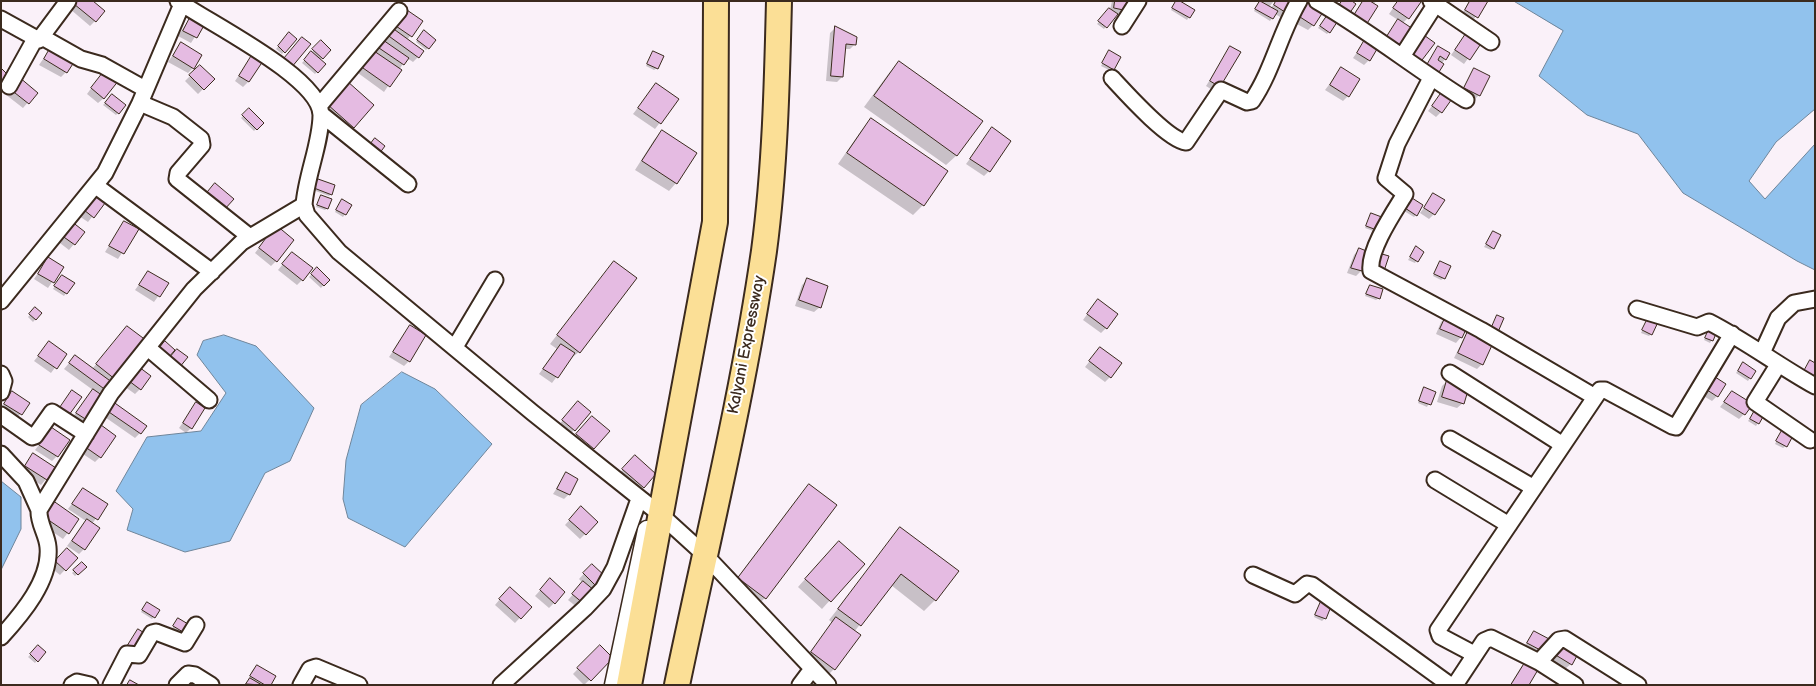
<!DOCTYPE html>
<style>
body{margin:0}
#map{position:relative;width:1816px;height:686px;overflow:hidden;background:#faf1f9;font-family:"Balsamiq Sans",sans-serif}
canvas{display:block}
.frame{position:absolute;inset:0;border:2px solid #3b2a1e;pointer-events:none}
</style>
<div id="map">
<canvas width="1816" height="686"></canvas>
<div class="frame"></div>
</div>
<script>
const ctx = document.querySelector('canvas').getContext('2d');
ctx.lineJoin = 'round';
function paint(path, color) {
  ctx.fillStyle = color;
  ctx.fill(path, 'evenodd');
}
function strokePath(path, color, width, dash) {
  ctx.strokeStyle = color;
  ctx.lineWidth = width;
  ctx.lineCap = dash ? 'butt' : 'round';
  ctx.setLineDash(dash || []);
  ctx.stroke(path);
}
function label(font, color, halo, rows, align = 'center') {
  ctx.font = font + ' "Balsamiq Sans",sans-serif';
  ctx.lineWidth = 4;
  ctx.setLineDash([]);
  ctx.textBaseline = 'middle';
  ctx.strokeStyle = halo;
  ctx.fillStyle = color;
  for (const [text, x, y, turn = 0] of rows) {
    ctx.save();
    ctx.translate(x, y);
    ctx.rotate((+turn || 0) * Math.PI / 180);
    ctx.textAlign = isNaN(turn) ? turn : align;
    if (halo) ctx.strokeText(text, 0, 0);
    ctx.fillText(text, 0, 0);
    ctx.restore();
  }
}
const water = new Path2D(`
 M 1514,1 L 1815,1 L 1815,109 L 1776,142 L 1749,181 L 1765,199 L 1815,144 L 1815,270 L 1797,261 L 1683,193 L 1638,134 L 1587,115 L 1539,76 L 1563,31 Z
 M 224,335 L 256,346 L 314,408 L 290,461 L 265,473 L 230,541 L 185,552 L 127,530 L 133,509 L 116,491 L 147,437 L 201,431 L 226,393 L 197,355 L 203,341 Z
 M 402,372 L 435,389 L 492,444 L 405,547 L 348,518 L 343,499 L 346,460 L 361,405 Z
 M 1,481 L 21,497 L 21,529 L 1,570 Z`);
paint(water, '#91c2ed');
strokePath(water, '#6f859a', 1);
paint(new Path2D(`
 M 76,1 L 95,21 L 90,26 L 70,9 Z
 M 1112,1 L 1129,1 L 1122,16 L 1116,14 L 1104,29 L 1097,24 L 1110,10 Z
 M 1259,1 L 1274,1 L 1269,7 L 1271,8 L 1276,1 L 1295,1 L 1282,18 L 1275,14 L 1270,21 L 1254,11 Z
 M 1363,1 L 1377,1 L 1349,22 L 1360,5 Z
 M 1398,1 L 1419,2 L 1408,18 L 1382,43 L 1398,20 L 1389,14 Z
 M 1469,1 L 1486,1 L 1472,22 L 1461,16 Z
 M 1175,3 L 1193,11 L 1187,20 L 1171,10 Z
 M 1308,4 L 1313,25 L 1308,30 L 1295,23 Z
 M 193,14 L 205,21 L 191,43 L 178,36 Z
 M 399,15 L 421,21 L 407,40 L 418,57 L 413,62 L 407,58 L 384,92 L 358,73 L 385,41 L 382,39 Z
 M 1327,16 L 1329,32 L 1327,34 L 1318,28 Z
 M 835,28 L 855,44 L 850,49 L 844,49 L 842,77 L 837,82 L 826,81 L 830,33 Z
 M 1469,30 L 1482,39 L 1464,64 L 1451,55 Z
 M 289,34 L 295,39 L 282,54 L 276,49 Z
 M 422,34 L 428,48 L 426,50 L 416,42 Z
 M 1367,38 L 1369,60 L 1364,65 L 1353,58 Z
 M 321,42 L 330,51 L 320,60 L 324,64 L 315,74 L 302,63 Z
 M 181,43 L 193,68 L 188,73 L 168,62 Z
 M 52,46 L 66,72 L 61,77 L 39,65 Z
 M 1230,48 L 1214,91 L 1206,86 Z
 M 1438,48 L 1445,59 L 1433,76 L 1423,70 Z
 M 653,53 L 657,68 L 654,70 L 646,66 Z
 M 1108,54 L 1113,69 L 1111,71 L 1101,66 Z
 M 252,56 L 248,82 L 243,87 L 235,81 Z
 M 899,62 L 957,155 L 946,165 L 864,107 L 889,73 Z
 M 200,66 L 213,79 L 198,94 L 185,81 Z
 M 1341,69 L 1348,96 L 1343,101 L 1325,90 Z
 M 1474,70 L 1479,95 L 1474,100 L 1460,93 Z
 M 100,76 L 104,98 L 98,103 L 87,94 Z
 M 14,84 L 36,93 L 23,108 L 5,94 Z
 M 656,84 L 678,99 L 655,129 L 633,114 Z
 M 339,91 L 373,105 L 345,135 L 320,113 Z
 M 1444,91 L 1441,112 L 1436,117 L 1428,111 Z
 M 110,98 L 118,113 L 116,115 L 103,105 Z
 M 249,110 L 262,123 L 254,131 L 241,118 Z
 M 871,120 L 923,205 L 913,215 L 838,164 L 861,131 Z
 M 992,129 L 989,171 L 984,176 L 966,164 Z
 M 662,132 L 676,183 L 669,191 L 635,170 L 654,140 Z
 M 318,180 L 331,194 L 329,196 L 313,190 Z
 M 1434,194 L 1434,214 L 1429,219 L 1420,213 Z
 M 322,196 L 327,208 L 325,210 L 316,207 Z
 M 93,198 L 106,199 L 88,222 L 79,216 Z
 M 1410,202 L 1416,215 L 1414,217 L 1404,211 Z
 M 340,203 L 350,206 L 343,217 L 335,212 Z
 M 1371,215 L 1379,233 L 1365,228 Z
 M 124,222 L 137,229 L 118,259 L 105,252 Z
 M 66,228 L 84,232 L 69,250 L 56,240 Z
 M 271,232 L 276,261 L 271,266 L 255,253 Z
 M 1493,232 L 1493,248 L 1491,250 L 1484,247 Z
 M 1359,249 L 1368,253 L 1361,271 L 1356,276 L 1347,273 L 1354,255 Z
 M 1414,250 L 1423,252 L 1415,263 L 1408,260 Z
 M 48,259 L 62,267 L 48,288 L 34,279 Z
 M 287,259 L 302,280 L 297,285 L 278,270 Z
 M 614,262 L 579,352 L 570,359 L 552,383 L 539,374 L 557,349 L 550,344 Z
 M 1438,265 L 1444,278 L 1441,280 L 1433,276 Z
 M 317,269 L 328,280 L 321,288 L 309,277 Z
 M 148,272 L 167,284 L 154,302 L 135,290 Z
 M 60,278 L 73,283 L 64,296 L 53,289 Z
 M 807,280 L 820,307 L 814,312 L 795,306 L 802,285 Z
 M 1370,286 L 1379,298 L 1376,300 L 1365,296 Z
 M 1093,306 L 1106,328 L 1101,333 L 1083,320 Z
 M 35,309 L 41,313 L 33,322 L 28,317 Z
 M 1446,317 L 1461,337 L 1456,343 L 1436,334 L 1441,322 Z
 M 1649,317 L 1651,334 L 1649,336 L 1641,333 Z
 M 410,326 L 409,361 L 404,366 L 389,357 Z
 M 127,328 L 145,341 L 84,426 L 72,418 L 93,390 L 64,369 L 75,356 L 92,369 Z
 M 1710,329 L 1712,340 L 1710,343 L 1704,340 Z
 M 1469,333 L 1482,364 L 1477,369 L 1454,358 L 1464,338 Z
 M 49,343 L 65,354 L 51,373 L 34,361 Z
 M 1100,348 L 1110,377 L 1105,382 L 1085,367 Z
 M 135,366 L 140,389 L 135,394 L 121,384 Z
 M 1741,366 L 1754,371 L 1748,381 L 1736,373 Z
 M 1712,377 L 1717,396 L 1712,401 L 1700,394 Z
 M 1447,381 L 1463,403 L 1457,408 L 1437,402 L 1442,386 Z
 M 1425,389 L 1434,392 L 1427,407 L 1418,403 Z
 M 1732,392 L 1744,414 L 1739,419 L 1720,407 Z
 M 12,393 L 28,403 L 16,420 L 1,410 L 1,407 Z
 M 196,404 L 191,428 L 186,433 L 179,428 Z
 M 107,408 L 140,433 L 135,438 L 102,415 Z
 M 573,408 L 574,430 L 569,435 L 558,426 Z
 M 1753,414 L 1762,416 L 1756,426 L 1748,421 Z
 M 587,423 L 608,432 L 588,454 L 572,440 Z
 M 51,429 L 57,456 L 52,461 L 35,450 Z
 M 92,429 L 100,457 L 95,462 L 77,450 Z
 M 1783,429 L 1786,446 L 1783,448 L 1775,444 Z
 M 33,455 L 46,479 L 41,485 L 20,471 Z
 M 630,462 L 643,487 L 638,492 L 618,475 Z
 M 566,474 L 569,494 L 564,499 L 553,494 Z
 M 809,486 L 765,598 L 754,608 L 729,589 L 799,497 Z
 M 83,489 L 106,504 L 92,524 L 84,549 L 79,554 L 67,546 L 86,521 L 68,509 Z
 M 47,507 L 78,519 L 63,539 L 37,521 Z
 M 576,513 L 597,522 L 580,539 L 565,525 Z
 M 901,529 L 935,600 L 924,611 L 891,585 L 854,632 L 834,669 L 826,677 L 804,660 L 833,623 L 829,620 Z
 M 67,549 L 76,558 L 60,575 L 50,567 Z
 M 831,550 L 863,564 L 822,609 L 798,587 Z
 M 82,563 L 85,567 L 75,576 L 72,573 Z
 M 592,565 L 604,577 L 578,608 L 568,600 L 583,583 L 579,579 Z
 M 545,585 L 554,603 L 549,608 L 535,596 Z
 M 505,593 L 530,607 L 515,623 L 495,605 Z
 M 1322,601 L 1325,618 L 1322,621 L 1314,617 Z
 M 145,606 L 154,617 L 152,619 L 141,612 Z
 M 176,622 L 191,627 L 184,636 L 172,629 Z
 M 139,630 L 136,657 L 130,669 L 124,667 L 124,650 Z
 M 1534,632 L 1543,651 L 1538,657 L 1523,648 Z
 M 600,646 L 612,658 L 584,685 L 573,674 Z
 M 38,647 L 44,652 L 35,663 L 28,657 Z
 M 1556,648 L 1571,664 L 1565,669 L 1549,659 Z
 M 1526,662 L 1527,685 L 1510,685 L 1521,667 Z
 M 257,666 L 269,685 L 246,685 L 252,671 Z`), '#0003');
const building = new Path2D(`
 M 76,1 L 93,1 L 105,11 L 96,22 L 74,4 Z
 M 1115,1 L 1130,1 L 1128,11 L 1114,8 Z
 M 1176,1 L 1180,1 L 1195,10 L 1190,18 L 1172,8 Z
 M 1260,1 L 1278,11 L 1273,19 L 1255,9 Z
 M 1276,1 L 1296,1 L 1288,14 L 1274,5 Z
 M 1342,1 L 1352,1 L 1356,4 L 1349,14 L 1338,7 Z
 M 1363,1 L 1370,1 L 1378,6 L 1366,25 L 1353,17 Z
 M 1398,1 L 1420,1 L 1421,2 L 1409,19 L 1393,8 Z
 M 1470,1 L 1488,1 L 1478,18 L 1465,10 Z
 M 1308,3 L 1323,12 L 1314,26 L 1300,17 Z
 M 404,8 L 423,21 L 412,37 L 393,24 Z
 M 1109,8 L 1118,14 L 1107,28 L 1098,21 Z
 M 193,12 L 207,20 L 197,38 L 183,31 Z
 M 1329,13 L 1339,19 L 1330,33 L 1320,26 Z
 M 1398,19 L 1416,31 L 1404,49 L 1386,38 Z
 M 835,26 L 857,37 L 856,45 L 846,44 L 843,77 L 831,76 Z
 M 391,27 L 424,51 L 419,58 L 386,34 Z
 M 1469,29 L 1484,39 L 1470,60 L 1455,50 Z
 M 424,30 L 436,40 L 429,49 L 417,40 Z
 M 289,32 L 297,39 L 285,53 L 278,46 Z
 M 1421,33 L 1435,43 L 1419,64 L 1406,54 Z
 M 1367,36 L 1380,44 L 1370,61 L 1357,53 Z
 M 302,37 L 311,44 L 291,68 L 282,61 Z
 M 321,40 L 331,50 L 323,59 L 312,49 Z
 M 383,40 L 409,58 L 404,65 L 379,48 Z
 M 181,42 L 202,55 L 194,69 L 173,56 Z
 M 52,45 L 76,59 L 67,73 L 44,59 Z
 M 1230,46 L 1241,52 L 1220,87 L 1210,81 Z
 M 1438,46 L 1450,53 L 1446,60 L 1440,56 L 1438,60 L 1444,64 L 1439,72 L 1427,65 Z
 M 1109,50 L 1121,57 L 1114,70 L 1102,63 Z
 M 311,51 L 326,64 L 318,73 L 304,60 Z
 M 374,51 L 402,70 L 390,87 L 363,68 Z
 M 653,51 L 664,56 L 658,69 L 647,64 Z
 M 252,55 L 263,61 L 249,82 L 239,76 Z
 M 899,61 L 983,121 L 957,156 L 874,96 Z
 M 200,65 L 215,79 L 204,90 L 189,75 Z
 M 1341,67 L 1360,79 L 1349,97 L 1330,85 Z
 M 1,68 L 10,77 L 1,86 Z
 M 1474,68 L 1490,76 L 1480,96 L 1464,88 Z
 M 105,70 L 119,80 L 104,99 L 91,88 Z
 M 19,77 L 38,93 L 29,104 L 10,89 Z
 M 347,81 L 374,105 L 354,128 L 327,104 Z
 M 656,83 L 679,99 L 661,124 L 638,108 Z
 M 1444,89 L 1454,96 L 1442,113 L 1432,106 Z
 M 112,94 L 126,105 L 119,114 L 105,103 Z
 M 249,108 L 264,123 L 257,130 L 242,115 Z
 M 871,118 L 948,171 L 924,206 L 847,153 Z
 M 992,127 L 1011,141 L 990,172 L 970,159 Z
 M 662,130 L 697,153 L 677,184 L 642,161 Z
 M 375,138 L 385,146 L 379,154 L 369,146 Z
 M 318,179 L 335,185 L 332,195 L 314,188 Z
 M 215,183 L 234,199 L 224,210 L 206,194 Z
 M 98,191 L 108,199 L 94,218 L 84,210 Z
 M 1433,193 L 1445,200 L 1435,215 L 1424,208 Z
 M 321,195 L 332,199 L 328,209 L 317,205 Z
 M 1412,198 L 1423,205 L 1417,216 L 1405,208 Z
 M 342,199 L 352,205 L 346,215 L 336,210 Z
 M 1371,213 L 1387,219 L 1382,232 L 1366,226 Z
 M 71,221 L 85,232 L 75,245 L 61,235 Z
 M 124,221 L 139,229 L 124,254 L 109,246 Z
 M 276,225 L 294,240 L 277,262 L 259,248 Z
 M 1493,231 L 1501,235 L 1494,249 L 1486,244 Z
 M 1416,246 L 1424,252 L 1418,262 L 1410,257 Z
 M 1359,248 L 1369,252 L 1362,271 L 1351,268 Z
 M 292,252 L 313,268 L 303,281 L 282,264 Z
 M 1382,254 L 1389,256 L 1384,271 L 1377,268 Z
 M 48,257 L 64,267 L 54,283 L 38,274 Z
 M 614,261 L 637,278 L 580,353 L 557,335 Z
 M 1440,261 L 1451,266 L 1445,279 L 1434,274 Z
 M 317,267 L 330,280 L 324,286 L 311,274 Z
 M 148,271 L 169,283 L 160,297 L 139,285 Z
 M 62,275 L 75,283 L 67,294 L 54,286 Z
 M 807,278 L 828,286 L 821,308 L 799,300 Z
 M 1370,285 L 1383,289 L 1380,299 L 1366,294 Z
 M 1098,299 L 1118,314 L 1107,329 L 1087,314 Z
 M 35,307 L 42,313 L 36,320 L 29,314 Z
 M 1497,315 L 1504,318 L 1498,332 L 1491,329 Z
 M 1446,316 L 1468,325 L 1462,338 L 1440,329 Z
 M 1649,316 L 1659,320 L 1652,335 L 1642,330 Z
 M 410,325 L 426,335 L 410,362 L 393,352 Z
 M 127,326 L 147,341 L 116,380 L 96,364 Z
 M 1710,327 L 1717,331 L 1713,341 L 1705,338 Z
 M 1468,331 L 1493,343 L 1483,365 L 1458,353 Z
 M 49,341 L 67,354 L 57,369 L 38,356 Z
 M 165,341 L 175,350 L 168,358 L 158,350 Z
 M 561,344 L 575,353 L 558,378 L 543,369 Z
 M 1100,347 L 1122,363 L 1111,378 L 1089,361 Z
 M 177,349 L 188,357 L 179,368 L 168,360 Z
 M 75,355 L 113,383 L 107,391 L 69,363 Z
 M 1810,360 L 1815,363 L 1815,381 L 1803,373 Z
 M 1743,362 L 1756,371 L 1751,379 L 1738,371 Z
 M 135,364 L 151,376 L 141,390 L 125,378 Z
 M 1712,375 L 1726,384 L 1718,397 L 1704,388 Z
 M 1447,380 L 1469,387 L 1464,404 L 1442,397 Z
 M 1424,387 L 1436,392 L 1431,405 L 1419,401 Z
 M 93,389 L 106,398 L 90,422 L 76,413 Z
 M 72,390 L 82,397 L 69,415 L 59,409 Z
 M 12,391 L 30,403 L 22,415 L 4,404 Z
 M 1732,391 L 1753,404 L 1745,415 L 1724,402 Z
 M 112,401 L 147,426 L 141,434 L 106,410 Z
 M 578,401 L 591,412 L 575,431 L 562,420 Z
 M 196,402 L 205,408 L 192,429 L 183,423 Z
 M 1755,410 L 1764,415 L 1759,424 L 1750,419 Z
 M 592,416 L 610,431 L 594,449 L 576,434 Z
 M 97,422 L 116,436 L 101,458 L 81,444 Z
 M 1785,425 L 1796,430 L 1787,447 L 1776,441 Z
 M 51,427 L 70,440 L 58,457 L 39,445 Z
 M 33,453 L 56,468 L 47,480 L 25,466 Z
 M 635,455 L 656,474 L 644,488 L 622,469 Z
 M 566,472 L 578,479 L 570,495 L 557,489 Z
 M 809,484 L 837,505 L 766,599 L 738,578 Z
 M 83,488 L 108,504 L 98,520 L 72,504 Z
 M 52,500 L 79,519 L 69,534 L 41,515 Z
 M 581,506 L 598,522 L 586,535 L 569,520 Z
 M 87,519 L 100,528 L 85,550 L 72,541 Z
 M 900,527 L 959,571 L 936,601 L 901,574 L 861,626 L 838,609 Z
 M 839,541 L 865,564 L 831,602 L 805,579 Z
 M 67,548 L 78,558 L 66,571 L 55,561 Z
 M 82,562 L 87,567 L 78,575 L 73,570 Z
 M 592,564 L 606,577 L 597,587 L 583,573 Z
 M 550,578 L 565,592 L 555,604 L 540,590 Z
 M 583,581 L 595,591 L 584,604 L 572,594 Z
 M 510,587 L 532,607 L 521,619 L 499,599 Z
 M 1322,599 L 1332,604 L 1326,619 L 1315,615 Z
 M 147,602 L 160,610 L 155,618 L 142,610 Z
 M 836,617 L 861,635 L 835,670 L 811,652 Z
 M 178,618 L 193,627 L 188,635 L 173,626 Z
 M 138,629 L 149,636 L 139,652 L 128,645 Z
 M 1534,631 L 1551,640 L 1544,652 L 1527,643 Z
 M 1561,642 L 1579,652 L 1572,665 L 1554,654 Z
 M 38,645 L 46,652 L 38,662 L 30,654 Z
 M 600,645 L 613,658 L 591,681 L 577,668 Z
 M 1526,661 L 1539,668 L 1529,685 L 1511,685 Z
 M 257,665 L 276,676 L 271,685 L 265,685 L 250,676 Z
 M 250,678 L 262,685 L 246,684 Z
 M 130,680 L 139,685 L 127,685 Z`);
paint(building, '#e5bbe2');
strokePath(building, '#3b2a1e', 1);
const minor = new Path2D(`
 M 178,1 C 207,22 320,77 321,115 C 321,143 306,176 304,205 L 307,215 L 339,252 L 533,413 L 661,515 L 705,555 L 828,685
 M 1317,1 C 1369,31 1415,68 1466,100
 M 1431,1 L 1491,42
 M 1,19 L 39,40 L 68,1
 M 1122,26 L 1138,1
 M 42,37 L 81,59 L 102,65 L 145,89
 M 1403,55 L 1435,5
 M 1112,78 C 1125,92 1168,140 1186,142 L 1221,90 L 1247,102 L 1252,101 C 1273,70 1280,33 1299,1
 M 1431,78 L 1397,144 L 1386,178 L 1405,194 C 1394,212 1368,250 1371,271 L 1481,330 L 1595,397
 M 9,86 L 35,39
 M 140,103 L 173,117 L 201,139 L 202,145 L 178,173 L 177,179 L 250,237
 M 319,106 L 399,11
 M 321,114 L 408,184
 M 96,186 L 212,272
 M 1,301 L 105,173 L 140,103 L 182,4
 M 1637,309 L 1697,327 L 1709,322 C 1746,341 1779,366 1815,386
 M 455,347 L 495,280
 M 148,348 L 209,400
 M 1762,353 L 1778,318 L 1794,303 L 1815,299
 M 1778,365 L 1755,402 L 1810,440
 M 1450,373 L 1563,445
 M 1,374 L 4,381 L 1,392
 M 1,415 L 32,437 L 35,436 L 52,412 L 86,434
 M 1450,439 L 1534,488
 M 1,454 L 26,481 L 39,510
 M 1435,480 L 1509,525
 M 1253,575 L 1295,594 L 1307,584 L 1312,585 L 1450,685
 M 1,637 C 22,614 51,580 48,547 C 47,534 38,523 39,510 L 111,393 L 194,289 L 242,242 L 304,205
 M 1474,654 L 1440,636 L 1438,630 L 1598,393 L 1600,390 L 1605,390 L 1672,426 L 1676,427 L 1732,334
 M 1539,662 L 1559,640 L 1565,639 L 1638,685
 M 72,685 L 77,682 L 90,685
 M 111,685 L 127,654 L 139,655 L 152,633 L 156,632 L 185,643 L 196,625
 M 177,685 L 188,674 L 195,675 L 211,685
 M 301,685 L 310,669 L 316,667 L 359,685
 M 501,685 L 585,608 L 603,589 L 615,567 L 639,499
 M 800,685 L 812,669
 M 1455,685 L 1484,641 L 1491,638 L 1539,662 L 1575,685`);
const tertiary = new Path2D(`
 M 614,685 L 647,530`);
const trunk = new Path2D(`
 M 629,685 L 715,222 L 716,1
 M 677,685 C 707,541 743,396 764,251 C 775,168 777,84 779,1`);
strokePath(minor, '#3b2a1e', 19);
strokePath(tertiary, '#3b2a1e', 21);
strokePath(trunk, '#3b2a1e', 28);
strokePath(minor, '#fff', 15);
strokePath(tertiary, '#fff', 18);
strokePath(trunk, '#fbdf96', 24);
label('16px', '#3b2a1e', '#fff', [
 ["Kalyani Expressway",747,345,-79]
]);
</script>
